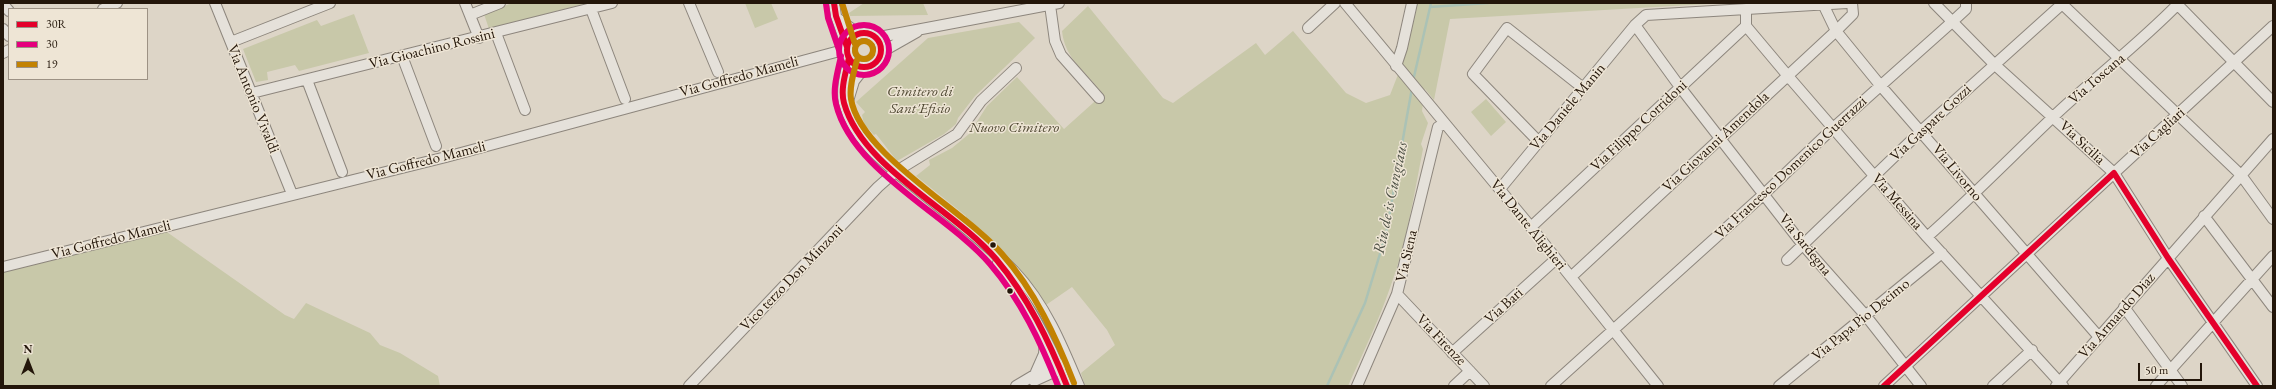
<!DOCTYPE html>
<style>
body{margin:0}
#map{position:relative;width:2276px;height:389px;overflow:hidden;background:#ddd5c7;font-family:"EB Garamond",serif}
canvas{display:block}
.frame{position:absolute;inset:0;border:4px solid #23160a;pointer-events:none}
.legend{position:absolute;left:8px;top:8px;width:140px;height:72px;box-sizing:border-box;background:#eee5d5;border:1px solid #9d9284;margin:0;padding:5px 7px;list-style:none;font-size:12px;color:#23160a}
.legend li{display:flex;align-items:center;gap:8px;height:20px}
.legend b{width:20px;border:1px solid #9d9284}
.north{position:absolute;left:8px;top:341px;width:40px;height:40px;-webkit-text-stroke:3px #eee5d5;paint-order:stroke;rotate:0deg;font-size:11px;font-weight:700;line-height:16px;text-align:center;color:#23160a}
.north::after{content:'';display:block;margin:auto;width:14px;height:18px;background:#23160a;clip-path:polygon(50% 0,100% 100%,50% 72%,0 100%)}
.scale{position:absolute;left:2138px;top:363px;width:64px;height:18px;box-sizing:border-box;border:2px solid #23160a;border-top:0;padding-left:5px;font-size:12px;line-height:14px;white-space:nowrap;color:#23160a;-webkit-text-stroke:3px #eee5d5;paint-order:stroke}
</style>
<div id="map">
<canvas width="2276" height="389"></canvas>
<div class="frame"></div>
<ul class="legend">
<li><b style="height:5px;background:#e4002b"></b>30R</li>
<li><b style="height:5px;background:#e5007d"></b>30</li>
<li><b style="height:5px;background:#c28202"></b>19</li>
</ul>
<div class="north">N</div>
<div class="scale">50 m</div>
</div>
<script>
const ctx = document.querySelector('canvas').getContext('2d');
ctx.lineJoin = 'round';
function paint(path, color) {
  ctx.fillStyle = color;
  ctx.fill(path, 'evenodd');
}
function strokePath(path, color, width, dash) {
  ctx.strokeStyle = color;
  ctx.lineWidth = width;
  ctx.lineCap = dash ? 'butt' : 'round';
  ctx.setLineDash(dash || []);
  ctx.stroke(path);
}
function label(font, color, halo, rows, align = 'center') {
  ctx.font = font + ' "EB Garamond",serif';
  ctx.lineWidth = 3;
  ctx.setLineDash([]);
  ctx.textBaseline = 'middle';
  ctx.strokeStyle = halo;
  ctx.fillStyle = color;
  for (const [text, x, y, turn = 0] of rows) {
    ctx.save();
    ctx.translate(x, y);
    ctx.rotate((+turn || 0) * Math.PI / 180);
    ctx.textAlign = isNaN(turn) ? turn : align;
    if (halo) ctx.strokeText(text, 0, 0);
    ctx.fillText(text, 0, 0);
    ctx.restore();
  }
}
paint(new Path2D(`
 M 512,3 L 587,3 L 489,29 L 484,14 Z
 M 745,3 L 771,3 L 778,19 L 755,28 Z
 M 864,3 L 923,3 L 928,15 L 850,16 L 849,13 Z
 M 1415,3 L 1724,3 L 1450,19 L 1434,100 L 1425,89 L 1422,111 L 1428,123 L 1421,144 L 1423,149 C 1414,194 1407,242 1391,285 C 1379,320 1363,353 1348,386 L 1085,386 L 1081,373 L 1115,345 L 1107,330 L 1072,287 L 1046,305 L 1018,266 L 966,221 L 966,216 L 916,176 L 930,165 L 929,160 L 952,148 L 969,134 L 987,106 L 1017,77 L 1064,129 L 1103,94 C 1087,72 1065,60 1062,31 L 1088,6 L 1163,98 L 1173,103 L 1256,43 L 1265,55 L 1293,31 L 1346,93 L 1366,103 L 1390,95 L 1404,59 Z
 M 354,14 L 369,53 L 299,71 L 295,65 L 267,72 L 268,80 L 256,82 L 243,49 L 317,20 L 321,26 Z
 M 1019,22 L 1035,38 L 975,96 L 958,118 L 956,124 L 944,134 L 897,161 L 876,134 L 874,135 L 864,124 L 862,115 L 865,112 L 856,102 L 928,38 Z
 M 1486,99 L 1506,122 L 1491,136 L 1471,112 Z
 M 164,230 L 285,315 L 294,319 L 306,303 L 370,333 L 380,345 L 400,353 L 438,376 L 440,386 L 3,386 L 3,270 Z`), '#c8c8a9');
strokePath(new Path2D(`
 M 1430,7 L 1488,3
 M 1413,81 L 1431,3
 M 1327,386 L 1365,303 L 1386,234 L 1412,88`), '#abc2b5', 2.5);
const minor = new Path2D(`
 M 215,3 L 292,194
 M 465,3 L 479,38
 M 689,3 L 718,72
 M 834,3 L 836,16 L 847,47
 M 1345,3 L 1526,221 L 1658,386
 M 1934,3 L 1994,64 L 2114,173 L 2168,258 L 2257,386
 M 2061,3 L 2241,175 L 2273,219
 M 2176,3 L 2273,102
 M 3,4 L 9,11
 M 1823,4 L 1836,31 L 1880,85 L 2099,337
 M 1050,5 L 1055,41 L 1061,55 L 1099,98
 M 103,9 L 117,3
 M 591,9 L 625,99
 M 1746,10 L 1746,26 L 1788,76 L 1927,237 L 2063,386
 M 470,15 L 500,3
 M 837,18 L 859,34
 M 1635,25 L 1680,87 L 1803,245 L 1866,316 L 1921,386
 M 1308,28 L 1335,3
 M 3,29 L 9,36
 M 496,33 L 525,110
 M847 50a17 17 0 1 1 34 0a17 17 0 1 1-34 0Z
 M 874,38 L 1059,3
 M 231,42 L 330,3
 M 3,53 L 9,50
 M 880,53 L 917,32
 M 402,56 L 436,146
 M 849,58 C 846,72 841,89 844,103 C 854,144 892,168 922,193 C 953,218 986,243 1014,271 C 1045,304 1062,345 1079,386
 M 1396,66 L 1402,48 L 1412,3
 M 307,80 L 342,172
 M 252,93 L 612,3
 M 848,101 L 854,81 L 865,67
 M 1539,142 L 1473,74 L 1507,28 L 1583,88
 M 1500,189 L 1635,25 L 1646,15 L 1847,3
 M 2204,216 L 2273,307
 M 1531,227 L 1746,26
 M 1927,237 C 1971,198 2011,157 2053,117 C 2094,78 2139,44 2179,3
 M 1787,260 L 1921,131 L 2061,5
 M 998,263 C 1027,300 1049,342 1067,386
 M 3,267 L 446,157 L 847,49
 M 1571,277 L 1836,31 L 1853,14 L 1852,3
 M 1397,294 L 1484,386
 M 2124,307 L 2182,386
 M 1452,353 L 1556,259
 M 1036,372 L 1044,354 L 1045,339
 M 1034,381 L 1056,371 L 1063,364
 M 689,386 L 878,187 L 895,172 L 957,134 L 981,101 L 1016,68
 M 1016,386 L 1048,367 L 1060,368
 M 1357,386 L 1397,294 L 1438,127 L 1444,124
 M 1454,386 L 1470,371
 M 1551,386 L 1764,194 L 1832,129 L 1952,22 L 1966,9 L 1966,3
 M 1779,386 L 1942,253
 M 1884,386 L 2273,26
 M 1993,386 L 2032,350
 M 2056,386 L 2273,139
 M 2156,386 L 2273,256`);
strokePath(minor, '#8d867d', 12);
strokePath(minor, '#e5e1da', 10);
strokePath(new Path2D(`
 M 834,3 L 836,16 L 847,47
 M847 50a17 17 0 1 1 34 0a17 17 0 1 1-34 0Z
 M 849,58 C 846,72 840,89 844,103 C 862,168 954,209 996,259 C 1028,297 1049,341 1067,386
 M 1884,386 L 2114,173 L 2168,258 L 2257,386`), '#e4002b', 6);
strokePath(new Path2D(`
 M 826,4 L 828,18 L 839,50
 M839 50a25 25 0 1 1 50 0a25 25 0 1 1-50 0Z
 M 841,56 C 838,71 832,89 836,104 C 852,171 947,214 990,264 C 1021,300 1041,343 1058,386`), '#e5007d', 6);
strokePath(new Path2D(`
 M 842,3 L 855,44
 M855 50a9 9 0 1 1 18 0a9 9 0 1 1-18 0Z
 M 857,60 C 854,72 849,86 851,99 C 860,154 965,211 1002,254 C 1035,291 1056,337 1074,383`), '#c28202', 6);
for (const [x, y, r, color] of [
 [993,245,3.5,"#23160a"],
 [1010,291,3.5,"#23160a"]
]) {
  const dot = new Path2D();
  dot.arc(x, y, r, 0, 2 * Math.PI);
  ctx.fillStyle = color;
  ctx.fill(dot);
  strokePath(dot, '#eee5d5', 1.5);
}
label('15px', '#23160a', '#eee5d5', [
 ["Via Gioachino Rossini",432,49,-14],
 ["Via Goffredo Mameli",739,77,-15],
 ["Via Toscana",2097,79,-41],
 ["Via Antonio Vivaldi",253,99,68],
 ["Via Daniele Manin",1568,107,-50],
 ["Via Gaspare Gozzi",1931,123,-43],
 ["Via Filippo Corridoni",1639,126,-43],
 ["Via Cagliari",2158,133,-42],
 ["Via Giovanni Amendola",1716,142,-43],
 ["Via Sicilia",2082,143,43],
 ["Via Goffredo Mameli",426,161,-14],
 ["Via Francesco Domenico Guerrazzi",1791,168,-43],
 ["Via Livorno",1957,173,50],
 ["Via Messina",1897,202,49],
 ["Via Dante Alighieri",1528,225,51],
 ["Via Goffredo Mameli",111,240,-14],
 ["Via Sardegna",1805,245,51],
 ["Via Siena",1407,256,-77],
 ["Vico terzo Don Minzoni",792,278,-46],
 ["Via Bari",1504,306,-42],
 ["Via Armando Diaz",2117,316,-49],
 ["Via Papa Pio Decimo",1861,320,-39],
 ["Via Firenze",1441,340,46]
]);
label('italic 15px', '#4f4832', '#eee5d5', [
 ["Cimitero di",920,92],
 ["Sant'Efisio",920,109],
 ["Nuovo Cimitero",1014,128]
]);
label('italic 16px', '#4b4f43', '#eee5d5', [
 ["Riu de is Cungiaus",1391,198,-78]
]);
</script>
